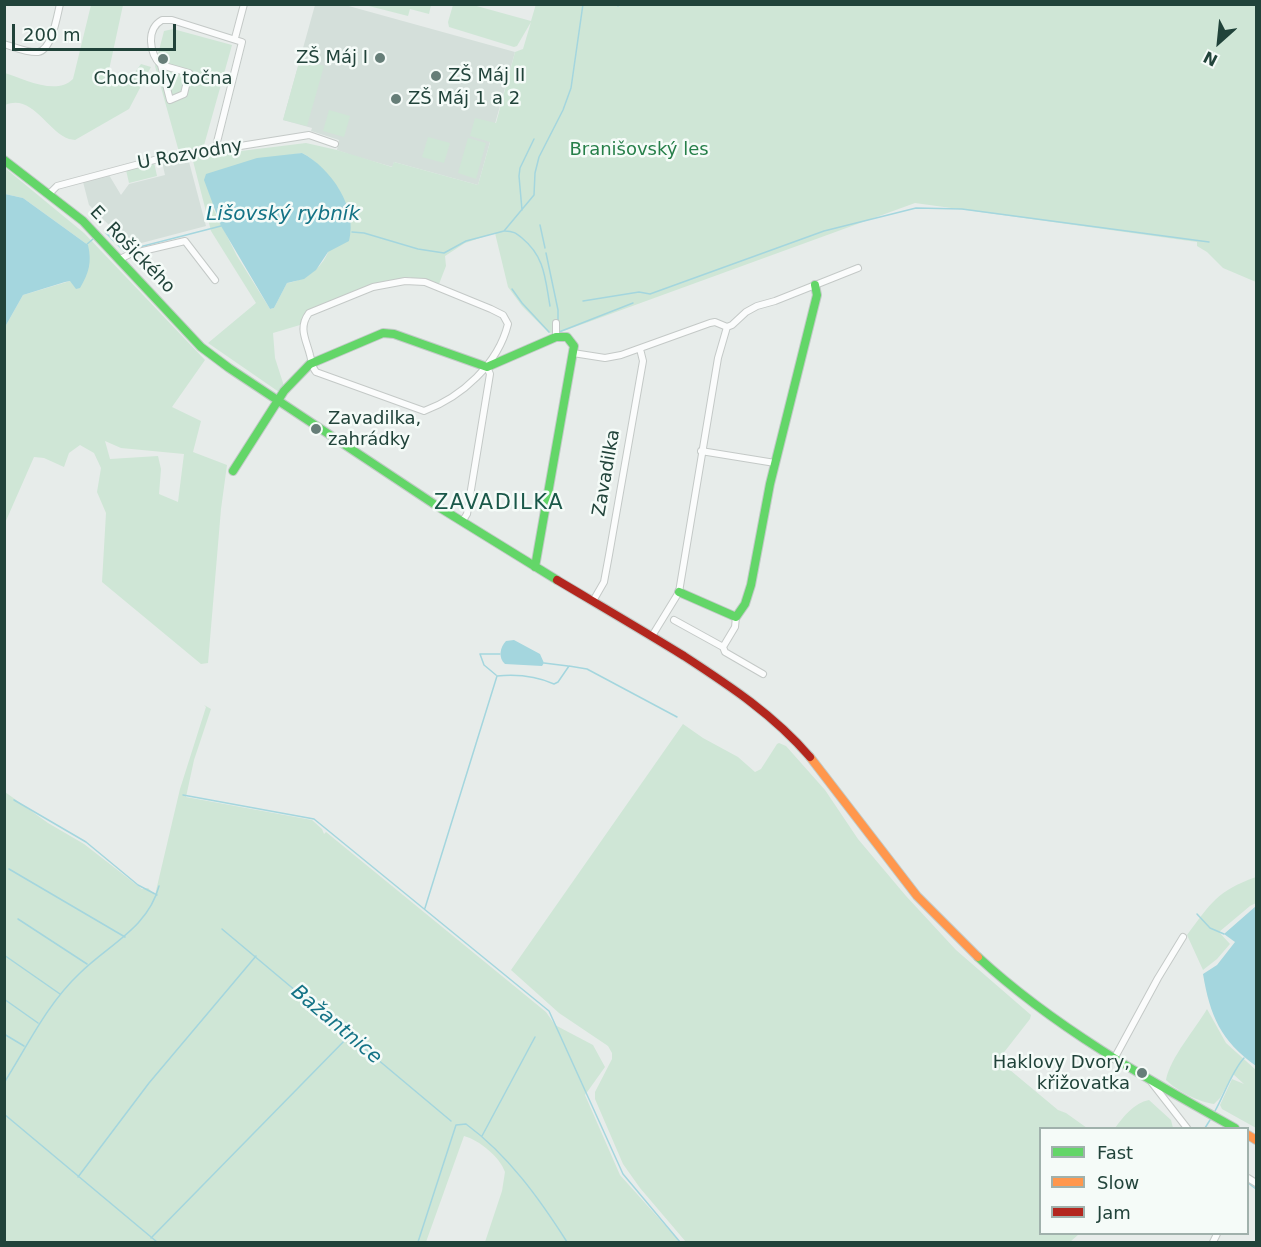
<!DOCTYPE html>
<meta charset="utf-8">
<style>
body{margin:0}
#map{position:relative;width:1261px;height:1247px;overflow:hidden;background:#e7ecea;font-family:"DejaVu Sans",sans-serif}
canvas{display:block}
.frame{position:absolute;inset:0;border:6px solid #21433a;pointer-events:none}
.legend{position:absolute;left:1039px;top:1127px;width:210px;height:108px;box-sizing:border-box;background:#f5fbf8;border:2px solid #a0b1ac;margin:0;padding:8px 10px;list-style:none;font-size:18px;color:#21433a}
.legend li{display:flex;align-items:center;gap:12px;height:30px}
.legend b{width:30px;border:2px solid #a0b1ac}
.north{position:absolute;left:1189px;top:12px;width:60px;height:60px;-webkit-text-stroke:4px #f5fbf8;paint-order:stroke;rotate:207deg;font-size:16px;font-weight:700;line-height:24px;text-align:center;color:#21433a}
.north::after{content:'';display:block;margin:auto;width:21px;height:27px;background:#21433a;clip-path:polygon(50% 0,100% 100%,50% 72%,0 100%)}
.scale{position:absolute;left:12px;top:24px;width:164px;height:27px;box-sizing:border-box;border:3px solid #21433a;border-top:0;padding-left:8px;font-size:18px;line-height:21px;white-space:nowrap;color:#21433a;-webkit-text-stroke:4px #f5fbf8;paint-order:stroke}
</style>
<div id="map">
<canvas width="1261" height="1247"></canvas>
<div class="frame"></div>
<ul class="legend">
<li><b style="height:8px;background:#63d668"></b>Fast</li>
<li><b style="height:8px;background:#ff974d"></b>Slow</li>
<li><b style="height:8px;background:#b3261e"></b>Jam</li>
</ul>
<div class="north">N</div>
<div class="scale">200 m</div>
</div>
<script>
const ctx = document.querySelector('canvas').getContext('2d');
ctx.lineJoin = 'round';
function paint(path, color) {
  ctx.fillStyle = color;
  ctx.fill(path, 'evenodd');
}
function strokePath(path, color, width, dash) {
  ctx.strokeStyle = color;
  ctx.lineWidth = width;
  ctx.lineCap = dash ? 'butt' : 'round';
  ctx.setLineDash(dash || []);
  ctx.stroke(path);
}
function label(font, color, halo, rows, align = 'center') {
  ctx.font = font + ' "DejaVu Sans",sans-serif';
  ctx.lineWidth = 5;
  ctx.setLineDash([]);
  ctx.textBaseline = 'middle';
  ctx.strokeStyle = halo;
  ctx.fillStyle = color;
  for (const [text, x, y, turn = 0] of rows) {
    ctx.save();
    ctx.translate(x, y);
    ctx.rotate((+turn || 0) * Math.PI / 180);
    ctx.textAlign = isNaN(turn) ? turn : align;
    if (halo) ctx.strokeText(text, 0, 0);
    ctx.fillText(text, 0, 0);
    ctx.restore();
  }
}
paint(new Path2D(`
 M 315,5 L 345,5 L 515,52 L 478,185 L 394,162 L 393,167 L 354,156 L 337,150 L 339,140 L 311,131 L 312,128 L 283,120 Z
 M 188,158 L 206,226 L 130,246 L 89,205 L 83,182 L 109,175 L 121,195 L 129,184 L 165,175 L 162,162 Z`), '#d4dfda');
paint(new Path2D(`
 M 536,4 L 1256,5 L 1256,282 L 1223,268 L 1207,252 L 1197,246 L 1197,242 L 915,203 L 561,332 L 549,333 L 522,306 L 508,287 L 495,233 L 465,243 L 445,256 L 446,266 L 439,284 L 408,277 L 372,285 L 311,310 L 300,325 L 273,333 L 275,358 L 284,386 L 279,392 L 208,343 L 256,303 L 211,231 L 192,157 L 306,143 L 337,150 L 392,167 L 394,162 L 478,185 L 490,142 L 470,136 L 475,118 L 496,123 L 515,52 L 523,49 L 531,22 L 517,46 L 514,47 L 449,27 L 448,22 L 453,5 L 473,5 L 531,21 ZM 302,153 C 318,161 329,177 340,191 C 337,206 334,240 328,252 C 322,268 304,281 287,283 L 274,308 L 270,309 L 237,256 L 213,208 L 284,156 Z
 M 91,5 L 123,5 L 106,84 L 127,83 L 141,64 L 151,67 L 129,109 L 75,140 L 69,139 C 47,131 32,93 5,105 L 5,73 C 24,79 56,96 73,79 Z
 M 365,5 L 431,4 L 431,5 L 429,14 L 410,9 L 408,16 Z
 M 173,29 L 232,45 L 203,149 L 179,152 L 155,66 L 164,31 Z
 M 300,59 L 324,66 L 307,126 L 283,120 Z
 M 329,110 L 350,116 L 344,137 L 323,131 Z
 M 428,137 L 450,143 L 444,163 L 422,157 Z
 M 468,138 L 486,143 L 476,179 L 458,173 Z
 M 154,162 L 157,176 L 129,183 L 126,170 Z
 M 5,168 L 84,233 L 205,360 L 172,407 L 201,421 L 193,452 L 227,465 L 221,509 L 208,663 L 201,664 L 102,582 L 106,513 L 97,492 L 101,468 L 94,453 L 80,445 L 69,453 L 64,467 L 44,458 L 34,457 L 5,523 L 5,327 L 23,295 L 70,281 L 88,245 L 23,198 L 5,194 ZM 105,441 L 121,448 L 184,454 L 178,502 L 159,494 L 161,469 L 158,456 L 110,459 Z
 M 204,705 L 211,709 L 194,760 L 186,797 L 312,820 L 322,829 L 324,834 L 326,832 L 546,1012 L 555,1025 L 593,1045 L 605,1067 L 585,1095 L 620,1175 L 680,1242 L 485,1242 L 502,1191 L 505,1172 C 500,1157 479,1140 464,1136 L 426,1242 L 5,1242 L 5,792 L 48,823 L 84,844 L 142,889 L 148,888 L 155,895 L 180,789 L 206,707 Z
 M 683,724 L 703,738 L 738,757 L 755,772 L 761,769 L 777,744 L 779,743 L 786,746 L 825,790 L 858,839 L 906,896 L 956,950 L 1031,1015 L 1030,1019 L 998,1060 L 1058,1110 L 1066,1113 L 1087,1128 L 1040,1128 L 1040,1234 L 1079,1234 L 1070,1242 L 686,1242 L 640,1188 L 623,1164 L 595,1099 L 595,1092 L 612,1059 L 612,1053 L 608,1046 L 559,1013 L 511,970 Z
 M 1256,877 L 1256,903 L 1250,906 L 1219,932 L 1230,944 L 1217,959 L 1203,970 L 1187,935 C 1211,903 1217,891 1256,877 Z
 M 1207,1009 L 1226,1043 L 1256,1070 L 1256,1128 L 1222,1109 L 1220,1105 L 1232,1079 L 1244,1084 L 1233,1074 L 1220,1098 L 1214,1104 C 1199,1102 1177,1091 1166,1080 C 1170,1058 1196,1028 1207,1009 Z
 M 1149,1100 L 1171,1120 L 1173,1128 L 1115,1128 C 1123,1117 1134,1103 1149,1100 Z`), '#cfe6d6');
paint(new Path2D(`
 M 302,153 C 331,168 358,208 349,241 L 328,252 L 316,270 L 304,279 L 287,283 L 274,308 L 270,309 L 221,226 L 204,180 L 206,174 L 257,158 Z
 M 5,194 L 23,198 L 88,245 C 92,262 89,273 80,288 L 76,289 L 70,281 L 65,282 L 23,295 L 5,327 Z
 M 514,640 L 540,654 L 544,663 L 542,666 L 505,664 C 498,658 500,647 506,641 Z
 M 1256,906 L 1256,1066 C 1221,1041 1210,1016 1203,974 L 1217,965 L 1235,942 L 1224,934 Z`), '#a4d6de');
strokePath(new Path2D(`
 M 618,6 L 618,4
 M 522,210 L 519,176 L 520,168 L 534,139
 M 540,225 L 545,248
 M 505,231 C 513,231 516,233 522,238 C 545,257 545,278 550,306
 M 352,232 L 364,233 L 418,249 L 444,253 L 466,241 L 504,231 L 534,195 L 535,173 L 539,157 L 563,110 L 571,88 L 583,4
 M 106,233 L 124,251 L 221,226
 M 86,245 L 93,239
 M 546,253 L 558,310 L 558,323
 M 512,289 L 522,303 L 549,332
 M 583,301 L 639,292 L 650,294 L 824,231 L 916,208 L 962,209 L 1209,242
 M 559,332 L 633,303
 M 544,663 L 568,666
 M 496,675 L 484,665 L 480,654 L 500,654
 M 183,795 L 314,819 L 549,1011 L 623,1174 L 680,1242
 M 14,800 L 86,842 L 138,885 L 157,895
 M 9,869 L 125,937
 M 425,908 L 497,676 C 517,674 536,676 554,684 L 558,682 L 569,666 L 587,669 L 677,717
 M 1197,914 L 1210,928 L 1224,934
 M 18,919 L 87,964
 M 222,929 L 451,1121
 M 4,955 L 60,994
 M 4,999 L 38,1023
 M 4,1034 L 24,1046
 M 4,1083 C 28,1045 47,1004 80,973 C 108,945 148,928 159,886
 M 1215,1111 C 1224,1095 1232,1071 1244,1058
 M 4,1114 L 157,1242
 M 1205,1128 L 1210,1120
 M 482,1136 L 535,1037
 M 78,1177 L 149,1083 L 256,956
 M 1248,1183 L 1256,1189
 M 151,1238 L 350,1035
 M 418,1242 L 456,1125 L 466,1124 C 508,1155 539,1198 567,1242`), '#a4d6de', 1.5);
const street = new Path2D(`
 M 235,38 L 244,4
 M 4,44 C 14,47 28,53 38,52 C 52,50 57,16 60,4
 M 161,65 C 149,53 146,29 162,20 L 172,20 L 242,42 L 217,142 L 217,150
 M 161,65 L 189,73 L 184,94 L 170,100 Z
 M 49,194 L 57,186 L 173,155 L 209,151 L 309,135 L 335,144
 M 120,259 L 130,254 L 185,241 L 215,280
 M 405,281 L 425,282 L 491,309 L 503,315 L 508,324 C 498,364 462,397 424,411 L 316,372 C 311,366 312,362 310,355 C 306,339 298,328 309,313 L 373,287 Z
 M 727,327 L 732,325 L 746,312 L 757,306 L 775,301 L 858,268
 M 556,337 L 556,323
 M 573,353 L 605,358 L 621,355 L 710,323 L 715,322 L 727,327
 M 701,451 L 775,463
 M 462,522 L 467,514 L 490,374 L 487,367
 M 593,601 L 604,582 L 609,555 L 643,361 L 640,349
 M 674,620 L 723,647 L 725,652 L 763,674
 M 652,636 L 679,592 L 718,358 L 727,327
 M 723,647 L 735,627 L 736,617
 M 1114,1059 L 1158,978 L 1183,937
 M 1152,1083 L 1187,1128
 M 1248,1178 L 1256,1183
 M 1213,1242 L 1217,1234`);
const fast = new Path2D(`
 M 4,160 L 83,221 L 201,347 L 229,368 L 437,506 L 557,580
 M 233,471 L 284,391 L 310,364 L 383,333 L 394,334 L 487,367 L 556,337 L 567,337 L 574,346 L 535,567
 M 679,592 L 736,617 L 745,604 L 751,585 L 770,484 L 817,295 L 815,285
 M 978,957 C 1054,1027 1145,1078 1235,1128`);
const slow = new Path2D(`
 M 810,757 L 917,896 L 978,957
 M 1248,1135 L 1256,1140`);
const jam = new Path2D(`
 M 557,580 C 599,605 642,630 684,656 C 730,686 774,715 810,757`);
strokePath(street, '#c4c9c7', 8);
strokePath(fast, '#c2cac7', 10);
strokePath(slow, '#c2cac7', 10);
strokePath(jam, '#c2cac7', 10);
strokePath(street, '#fbfcfc', 6);
strokePath(fast, '#63d668', 8);
strokePath(slow, '#ff974d', 8);
strokePath(jam, '#b3261e', 8);
for (const [x, y, r, color] of [
 [380,58,6,"#667e78"],
 [163,59,6,"#667e78"],
 [436,76,6,"#667e78"],
 [396,99,6,"#667e78"],
 [316,429,6,"#667e78"],
 [1142,1073,6,"#667e78"]
]) {
  const dot = new Path2D();
  dot.arc(x, y, r, 0, 2 * Math.PI);
  ctx.fillStyle = color;
  ctx.fill(dot);
  strokePath(dot, '#f5fbf8', 2);
}
label('18px', '#21433a', '#f5fbf8', [
 ["ZŠ Máj I",368,58,"right"],
 ["ZŠ Máj II",448,76],
 ["Chocholy točna",163,79,"center"],
 ["ZŠ Máj 1 a 2",408,99],
 ["Zavadilka,",328,419],
 ["zahrádky",328,440],
 ["Haklovy Dvory,",1130,1063,"right"],
 ["křižovatka",1130,1084,"right"]
], 'left');
label('18px', '#267f49', '#f5fbf8', [
 ["Branišovský les",639,150]
]);
label('18px', '#21433a', '#f5fbf8', [
 ["U Rozvodny",190,155,-10],
 ["E. Rošického",132,250,46],
 ["Zavadilka",607,473,-80]
]);
label('italic 20px', '#147386', '#f5fbf8', [
 ["Lišovský rybník",283,215],
 ["Bažantnice",336,1025,40]
]);
ctx.letterSpacing = '1.5px';
label('21px', '#1a5849', '#f5fbf8', [
 ["ZAVADILKA",499,504]
]);
ctx.letterSpacing = '0px';
</script>
